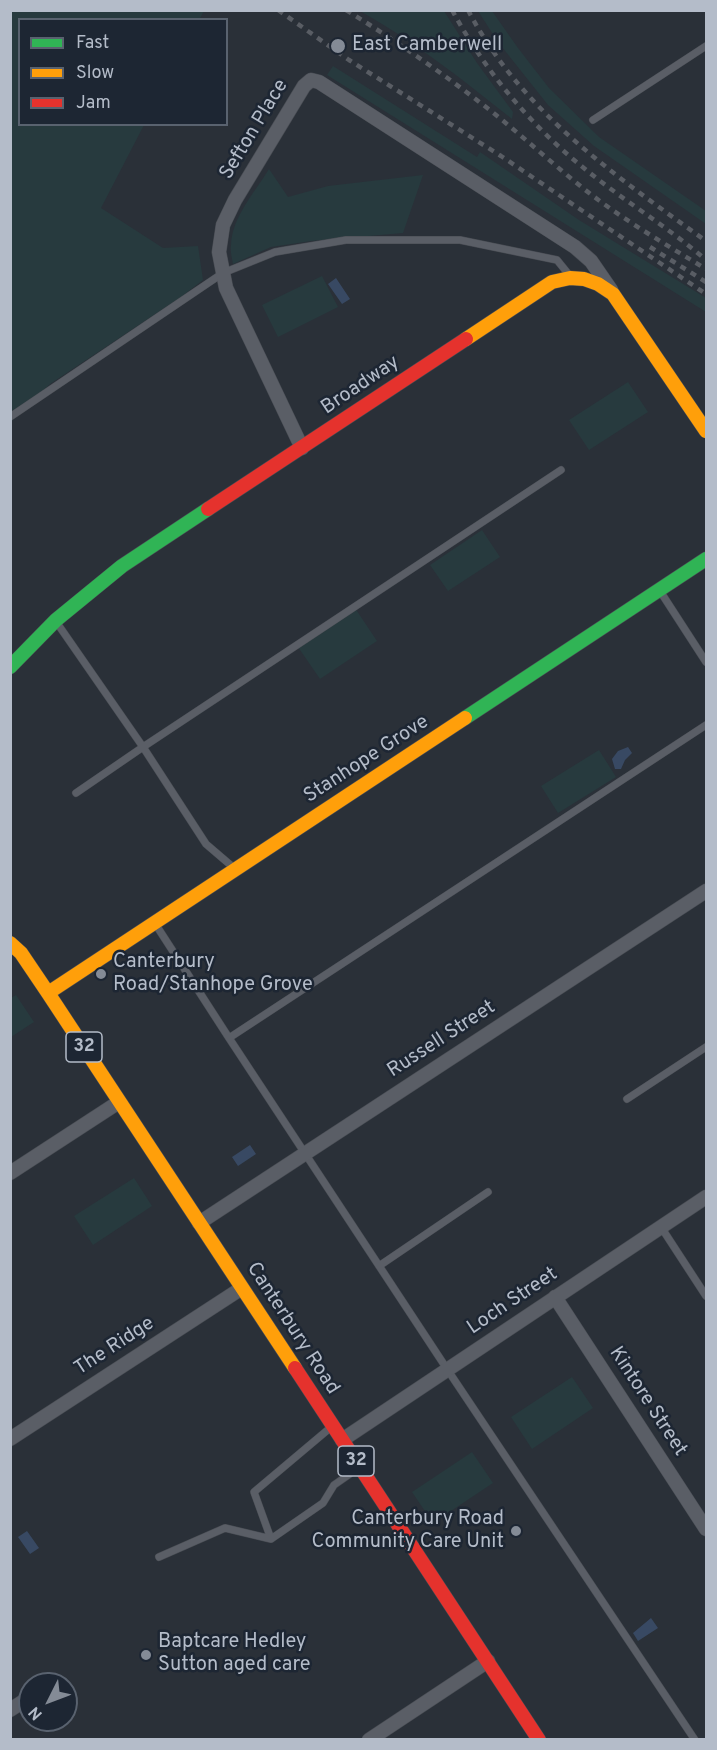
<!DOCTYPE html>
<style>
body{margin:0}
#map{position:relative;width:717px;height:1750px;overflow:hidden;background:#2a3038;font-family:Overpass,sans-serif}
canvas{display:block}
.frame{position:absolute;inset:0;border:12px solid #b4bcc9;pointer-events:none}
.legend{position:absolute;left:18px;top:18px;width:210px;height:108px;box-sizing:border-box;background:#1d2633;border:2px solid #59626f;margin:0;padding:8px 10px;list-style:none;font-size:18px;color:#b4bcc9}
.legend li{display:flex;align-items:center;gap:12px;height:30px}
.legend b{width:30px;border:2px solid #59626f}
.north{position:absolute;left:18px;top:1672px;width:60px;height:60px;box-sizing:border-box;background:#1d2633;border:2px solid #59626f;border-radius:50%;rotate:228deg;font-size:16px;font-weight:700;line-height:24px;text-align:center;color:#b4bcc9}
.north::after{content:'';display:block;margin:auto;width:21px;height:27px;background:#848b96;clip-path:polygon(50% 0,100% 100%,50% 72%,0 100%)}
</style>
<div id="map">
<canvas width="717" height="1750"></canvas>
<div class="frame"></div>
<ul class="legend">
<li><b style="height:8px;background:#30b455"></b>Fast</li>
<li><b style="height:8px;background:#ff9f0a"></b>Slow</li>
<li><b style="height:8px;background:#e5322d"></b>Jam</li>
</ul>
<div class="north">N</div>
</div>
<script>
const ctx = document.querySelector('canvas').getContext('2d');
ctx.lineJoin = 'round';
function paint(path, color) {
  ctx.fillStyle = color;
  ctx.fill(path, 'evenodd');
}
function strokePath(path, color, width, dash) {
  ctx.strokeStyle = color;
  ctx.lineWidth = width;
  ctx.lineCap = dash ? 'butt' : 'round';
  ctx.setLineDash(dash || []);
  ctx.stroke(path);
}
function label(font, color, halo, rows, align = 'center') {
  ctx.font = font + ' Overpass,sans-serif';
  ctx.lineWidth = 5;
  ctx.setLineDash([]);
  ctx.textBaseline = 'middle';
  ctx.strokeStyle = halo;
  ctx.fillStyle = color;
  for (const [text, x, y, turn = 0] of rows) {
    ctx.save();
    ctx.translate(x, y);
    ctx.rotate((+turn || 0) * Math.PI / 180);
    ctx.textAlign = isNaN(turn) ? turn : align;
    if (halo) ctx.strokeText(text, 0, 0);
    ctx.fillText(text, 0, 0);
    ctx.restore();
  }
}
paint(new Path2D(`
 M 11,11 L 204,11 L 199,20 L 20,20 L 20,124 L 144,125 L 101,208 L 163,248 L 198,246 L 203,280 L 181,297 L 50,384 L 11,422 Z
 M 360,11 L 444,11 L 477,63 L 513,112 L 512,119 C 463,80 414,41 360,11 Z
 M 478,11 L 492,11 L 518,48 L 549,88 L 599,137 L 706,211 L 706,224 L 594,146 L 548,105 L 498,42 Z
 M 333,66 L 477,157 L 480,152 L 579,220 L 706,298 L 706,312 L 327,75 Z
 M 269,169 L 288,197 L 328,186 L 423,175 L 403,233 L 311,241 L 271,247 L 233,264 C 232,258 230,251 231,245 C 232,217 255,192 269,169 Z
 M 322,276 L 338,307 L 278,337 L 262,305 Z
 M 628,382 L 648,412 L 589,450 L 569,420 Z
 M 482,530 L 500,557 L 448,591 L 430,565 Z
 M 355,608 L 377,641 L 320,679 L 298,647 Z
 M 599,750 L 616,777 L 558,813 L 541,786 Z
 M 16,995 L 34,1022 L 11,1037 L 11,998 Z
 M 134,1178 L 152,1206 L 93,1245 L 74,1216 Z
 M 572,1377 L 593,1408 L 532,1449 L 511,1417 Z
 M 472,1452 L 493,1483 L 433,1523 L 412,1492 Z`), '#273a3e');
paint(new Path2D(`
 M 336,278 L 350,299 L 342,304 L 328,284 Z
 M 628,747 L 632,753 L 625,760 L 621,769 L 615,769 L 612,759 L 618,751 Z
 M 250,1145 L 256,1154 L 238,1166 L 232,1157 Z
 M 27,1531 L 39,1548 L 30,1554 L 18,1537 Z
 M 651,1618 L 658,1628 L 638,1641 L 633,1633 Z`), '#384963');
const lane = new Path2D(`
 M 593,120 L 706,46
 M 10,417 L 223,273 L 275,252 L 346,240 L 460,240 L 557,260 L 570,276
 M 660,591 L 706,662
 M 57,623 L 143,747 L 206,844 L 234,868
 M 76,793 L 143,747 L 561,470
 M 156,925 L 229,1038 L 706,725
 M 229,1038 L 447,1369 L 695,1740
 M 627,1099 L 706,1047
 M 661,1227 L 706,1296
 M 379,1266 L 488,1192
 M 271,1539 L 254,1492 L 330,1428
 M 159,1557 L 225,1528 L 271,1539 L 323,1503 L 334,1485 L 357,1469`);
const street = new Path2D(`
 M 302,448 L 226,288 L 219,252 L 223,225 L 235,200 L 304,86 L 311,80 L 319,82 L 575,247 L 591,261 L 611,290
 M 10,1173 L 119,1102
 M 199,1223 L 706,891
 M 555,1297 L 706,1529
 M 10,1439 L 242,1288
 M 342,1440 L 706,1197
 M 10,1710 L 30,1697
 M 369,1740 L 488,1661`);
const fast = new Path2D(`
 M 10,667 L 56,620 L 122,566 L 208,509
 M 465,718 L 706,559`);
const slow = new Path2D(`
 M 466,339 L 552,282 L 570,278 L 584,279 L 598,284 L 613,294 L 706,431
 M 10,943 L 21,953 L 48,993 L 295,1368
 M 48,993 L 465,718`);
const jam = new Path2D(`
 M 208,509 L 466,339
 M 295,1368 L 539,1740`);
strokePath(lane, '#484c53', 8);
strokePath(street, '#484c53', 15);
strokePath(fast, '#484c53', 15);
strokePath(slow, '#484c53', 15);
strokePath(jam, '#484c53', 15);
strokePath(lane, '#5a5e66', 7);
strokePath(street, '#5a5e66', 14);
strokePath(fast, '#30b455', 14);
strokePath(slow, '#ff9f0a', 14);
strokePath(jam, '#e5322d', 14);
strokePath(new Path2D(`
 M 278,10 L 349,60 L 501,156 L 706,294
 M 346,10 C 393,39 438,70 482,104 C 517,131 549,161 584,189 C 622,219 665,244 706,269
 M 452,10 C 485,71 531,126 585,169 C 624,201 668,227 706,260
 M 468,10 C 521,112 616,176 706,241
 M 650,247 L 706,282`), '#595d64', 4.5, [6, 6]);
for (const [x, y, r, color] of [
 [338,46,8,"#848b96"],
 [101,974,6,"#848b96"],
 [516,1531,6,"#848b96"],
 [146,1655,6,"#848b96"]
]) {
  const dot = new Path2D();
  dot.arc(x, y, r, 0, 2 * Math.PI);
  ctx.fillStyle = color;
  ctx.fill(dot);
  strokePath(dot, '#1d2633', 2);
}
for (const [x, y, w] of [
 [84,1047,36],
 [356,1461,36]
]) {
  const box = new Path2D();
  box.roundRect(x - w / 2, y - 15, w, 30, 4.5);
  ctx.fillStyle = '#1d2633';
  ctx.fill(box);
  strokePath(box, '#b4bcc9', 1.5);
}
label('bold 18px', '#b4bcc9', null, [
 ["32",84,1047],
 ["32",356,1461]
]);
label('20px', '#b4bcc9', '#1d2633', [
 ["East Camberwell",352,46],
 ["Canterbury",113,963],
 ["Road/Stanhope Grove",113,986],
 ["Canterbury Road",504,1520,"right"],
 ["Community Care Unit",504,1543,"right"],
 ["Baptcare Hedley",158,1643],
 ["Sutton aged care",158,1666]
], 'left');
label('20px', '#b4bcc9', '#1d2633', [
 ["Sefton Place",255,130,-59],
 ["Broadway",361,386,-34],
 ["Stanhope Grove",367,760,-33],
 ["Russell Street",442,1040,-33],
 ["Loch Street",513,1302,-34],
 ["Canterbury Road",292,1329,57],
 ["The Ridge",115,1347,-33],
 ["Kintore Street",647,1402,57]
]);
</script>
